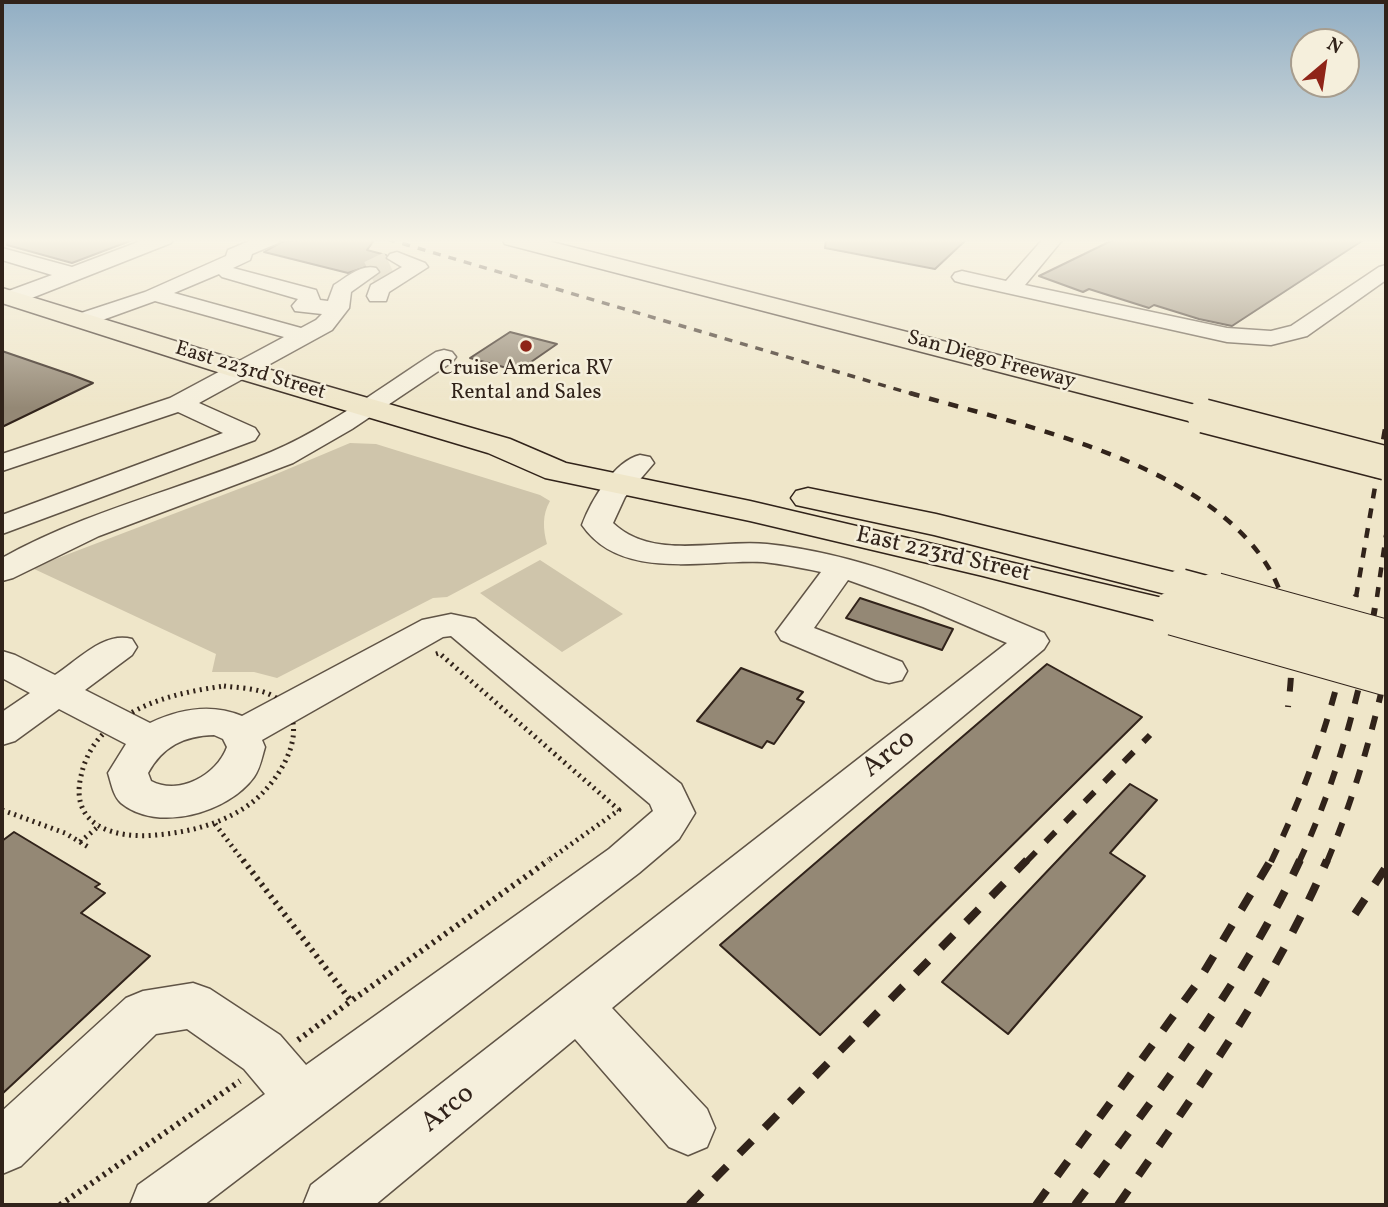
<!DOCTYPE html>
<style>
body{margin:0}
#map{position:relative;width:1388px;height:1207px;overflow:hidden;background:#efe6c9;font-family:Vollkorn,serif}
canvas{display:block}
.frame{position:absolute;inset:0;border:4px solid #31231a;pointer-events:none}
.north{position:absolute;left:1290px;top:28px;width:70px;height:70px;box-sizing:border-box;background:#f5efdc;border:2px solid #a79d8e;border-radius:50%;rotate:29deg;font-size:19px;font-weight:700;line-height:28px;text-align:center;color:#31231a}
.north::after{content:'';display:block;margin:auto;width:24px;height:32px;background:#8f2418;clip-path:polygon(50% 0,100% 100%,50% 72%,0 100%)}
</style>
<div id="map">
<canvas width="1388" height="1207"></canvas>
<div class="frame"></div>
<div class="north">N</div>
</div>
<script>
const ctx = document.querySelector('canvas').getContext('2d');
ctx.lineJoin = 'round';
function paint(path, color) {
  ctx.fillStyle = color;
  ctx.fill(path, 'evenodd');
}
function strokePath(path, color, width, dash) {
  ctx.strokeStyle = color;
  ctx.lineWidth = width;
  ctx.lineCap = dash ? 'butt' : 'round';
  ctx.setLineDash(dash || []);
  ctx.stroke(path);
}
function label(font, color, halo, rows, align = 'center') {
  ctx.font = font + ' Vollkorn,serif';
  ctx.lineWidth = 5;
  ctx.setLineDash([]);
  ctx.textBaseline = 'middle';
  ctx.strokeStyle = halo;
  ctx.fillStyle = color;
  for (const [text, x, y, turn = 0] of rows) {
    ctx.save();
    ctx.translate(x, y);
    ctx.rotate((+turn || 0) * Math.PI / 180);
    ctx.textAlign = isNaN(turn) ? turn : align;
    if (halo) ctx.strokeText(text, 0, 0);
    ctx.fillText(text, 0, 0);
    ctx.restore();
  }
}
paint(new Path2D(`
 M 350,443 L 376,444 L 540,495 L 550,501 C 542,515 543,529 547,544 L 447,597 L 433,598 L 277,678 L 254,672 L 212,672 L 216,654 L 32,568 L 262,480 Z
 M 540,560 L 623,614 L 562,652 L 480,593 Z`), '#cfc5ab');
const building = new Path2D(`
 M 8,239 L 130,239 L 130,241 L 72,263 L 7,245 Z
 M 305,239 L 375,239 L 367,250 L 386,255 L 385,259 L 372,265 L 348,273 L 264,252 L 282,242 Z
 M 826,239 L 967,239 L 935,269 L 825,248 Z
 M 1115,239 L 1365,239 L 1232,326 L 1199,319 L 1154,305 L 1149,308 L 1089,289 L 1083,292 L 1039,276 Z
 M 510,332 L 557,344 L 518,371 L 470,358 Z
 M 2,351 L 72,375 L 93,383 L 2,427 Z
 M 860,598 L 953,629 L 942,650 L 846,618 Z
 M 1047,664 L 1142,717 L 820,1035 L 720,945 Z
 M 741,668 L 803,692 L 797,699 L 804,702 L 774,744 L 767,741 L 762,748 L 697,721 Z
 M 1130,784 L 1157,800 L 1110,853 L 1145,876 L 1008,1034 L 942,982 Z
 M 14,832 L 100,884 L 95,887 L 105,893 L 81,913 L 150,956 L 2,1094 L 2,841 Z`);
paint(building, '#948875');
strokePath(building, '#31231a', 2);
strokePath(new Path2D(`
 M 369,272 L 390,262`), '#c9bfa6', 22, [22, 11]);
const minor = new Path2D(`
 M 146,239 L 174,239 L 171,243 L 19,303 L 11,304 L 2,300 L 3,293 L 52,275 L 2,260 L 2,248 L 72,267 Z
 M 254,239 L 281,239 L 278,243 L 252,254 L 250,260 L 233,268 L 316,290 L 320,300 L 328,301 L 334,285 C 347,277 361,264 376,268 L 379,272 L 351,292 L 349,308 L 332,330 L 199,403 L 255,428 L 259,434 L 255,440 L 2,534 L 2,515 L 223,433 L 178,412 L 2,471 L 2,454 L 170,398 L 284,337 L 155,301 L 83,327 L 75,325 L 72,320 L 75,315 L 145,292 L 226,256 L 228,250 ZM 219,274 L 222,277 L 298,299 L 292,306 L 295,311 L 322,314 L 316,320 L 301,328 L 174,293 Z
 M 1043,239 L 1063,239 L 1025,285 L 1227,328 L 1271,331 L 1291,326 L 1379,267 L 1386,265 L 1386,280 L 1307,336 L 1271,345 L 1227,342 L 962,283 L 955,281 L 952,277 L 955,273 L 962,271 L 1006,281 Z
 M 397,252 L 425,263 L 428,267 L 389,292 L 386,301 L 370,301 L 367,296 L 371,285 L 402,267 L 387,258 L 390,254 Z
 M 444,350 L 452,352 L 456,357 L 452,362 L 352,429 L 293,463 L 99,536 L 13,578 L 2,581 L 2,558 C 86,511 182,489 271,452 C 328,428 384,385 436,352 Z
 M 640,455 L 650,457 L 654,463 L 625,497 L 613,523 C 653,561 717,539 767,544 C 864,554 955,595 1044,633 L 1049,641 L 1044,649 L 612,1008 L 707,1109 L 715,1128 L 707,1147 L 688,1155 L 669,1147 L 575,1039 L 375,1205 L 303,1205 L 311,1185 L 1007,643 L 923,607 L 848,580 L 814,628 L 902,662 L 907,671 L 902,680 L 889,683 L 876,680 L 781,640 L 776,632 L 821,572 C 802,568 782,564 763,562 C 705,559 621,582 582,525 C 591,501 614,461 640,455 Z
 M 451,614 L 475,619 L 681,784 L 695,813 L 679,839 L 639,873 L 204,1205 L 130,1205 L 138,1185 L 265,1094 L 244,1069 L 187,1029 L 156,1034 L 21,1166 L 2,1174 L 2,1111 L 126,998 L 143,991 L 193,983 L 210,989 L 280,1035 L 306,1065 L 609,849 L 653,811 L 650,804 L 451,636 L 443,637 L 262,740 L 265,747 C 262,757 260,769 254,777 C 228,813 157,833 121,803 C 113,796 111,782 108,773 L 126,744 L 59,709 L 15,741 L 2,745 L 2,712 L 30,693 L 2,678 L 2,651 L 15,655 L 55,675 C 78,660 104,631 132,639 L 137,647 L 132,655 L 85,690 L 150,723 C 180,709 211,703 242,716 L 422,620 ZM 214,735 L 223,739 L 227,747 C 217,775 179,796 151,781 L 148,773 C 163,746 184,736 214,735 Z`);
const major = new Path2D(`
 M 2,288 L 250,364 L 510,439 L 566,463 L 750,501 L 1188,604 L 1193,613 L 1188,622 L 1174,625 L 983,576 L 750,521 L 545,478 L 488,453 L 230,376 L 2,303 Z
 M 808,488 L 936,514 L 1181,574 L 1194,578 L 1200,586 L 1194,594 L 1181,598 L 934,535 L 796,505 L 791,498 L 796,491 Z`);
const highway = new Path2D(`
 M 502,239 L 540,239 L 1215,410 L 1219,416 L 1215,422 L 1204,425 L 505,244 Z`);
strokePath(minor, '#605446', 3);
strokePath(major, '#31231a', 3);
strokePath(highway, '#31231a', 3);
strokePath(new Path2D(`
 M 436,654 L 439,653 L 619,810 L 546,862
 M 224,686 C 239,688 257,688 271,695 C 319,720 280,782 250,804 C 222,824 190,832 156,835 C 115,839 69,826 81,776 C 84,761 92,745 103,734 C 135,702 181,692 224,686 Z
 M 2,810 L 65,833 L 90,848
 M 215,824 L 244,862
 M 80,842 L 100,825`), '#31231a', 5, [2, 4.5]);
strokePath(new Path2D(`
 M 243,860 L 351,1001 L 549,860
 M 298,1040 L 351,1001
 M 60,1205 L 240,1081`), '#31231a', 6, [2.5, 5]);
paint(minor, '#f5efdc');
paint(major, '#efe6c9');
paint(highway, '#efe6c9');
strokePath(new Path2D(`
 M 387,239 L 916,395`), '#31231a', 3.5, [8, 8]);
strokePath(new Path2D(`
 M 910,393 C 1025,427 1239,468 1282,597
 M 1356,597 L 1386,423
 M 1377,597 L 1386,535`), '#31231a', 4.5, [10, 10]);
strokePath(new Path2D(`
 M 1281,595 C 1294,634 1293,667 1288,707
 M 1026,862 L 1150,735
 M 1271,862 C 1314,771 1339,695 1356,595
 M 1299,862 C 1339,776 1362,688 1377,595
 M 1327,862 C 1353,800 1371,738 1386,672`), '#31231a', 6, [14, 14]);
strokePath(new Path2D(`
 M 1355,914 L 1386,867
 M 689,1205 L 1027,860
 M 1036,1205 L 1198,982 L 1271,860
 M 1075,1205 C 1156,1095 1242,985 1300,860
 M 1118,1205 C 1194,1095 1274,984 1327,860`), '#31231a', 8, [18, 18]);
const majorBridgeFar1 = new Path2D(`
 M 1181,586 L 1222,597`);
const majorBridge = new Path2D(`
 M 1215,595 L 1386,642
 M 1174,613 L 1386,673`);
const highwayBridge = new Path2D(`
 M 1204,416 L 1386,463`);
strokePath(majorBridgeFar1, '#31231a', 36, []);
strokePath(majorBridge, '#31231a', 46, []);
strokePath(highwayBridge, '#31231a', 36, []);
strokePath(majorBridgeFar1, '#efe6c9', 33);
strokePath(majorBridge, '#efe6c9', 44);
strokePath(highwayBridge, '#efe6c9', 33);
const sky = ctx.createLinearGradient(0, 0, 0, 408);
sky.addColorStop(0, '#91aec4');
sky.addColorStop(0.59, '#f8f4e7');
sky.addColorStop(1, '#f8f4e700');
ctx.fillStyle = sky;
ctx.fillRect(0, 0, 1388, 408);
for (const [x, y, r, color] of [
 [526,346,7,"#8f2418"]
]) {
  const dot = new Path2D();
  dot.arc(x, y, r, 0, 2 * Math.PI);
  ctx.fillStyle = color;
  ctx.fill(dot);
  strokePath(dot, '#f5efdc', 2.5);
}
label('21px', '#31231a', '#f5efdc', [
 ["San Diego Freeway",991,361,15],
 ["East 223rd Street",250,372,17]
]);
label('21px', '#31231a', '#f5efdc', [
 ["Cruise America RV",526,370],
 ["Rental and Sales",526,394]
]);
label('24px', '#31231a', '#f5efdc', [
 ["East 223rd Street",943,556,13]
]);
label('28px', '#31231a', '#f5efdc', [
 ["Arco",890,755,-39],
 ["Arco",449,1110,-39]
]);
</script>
